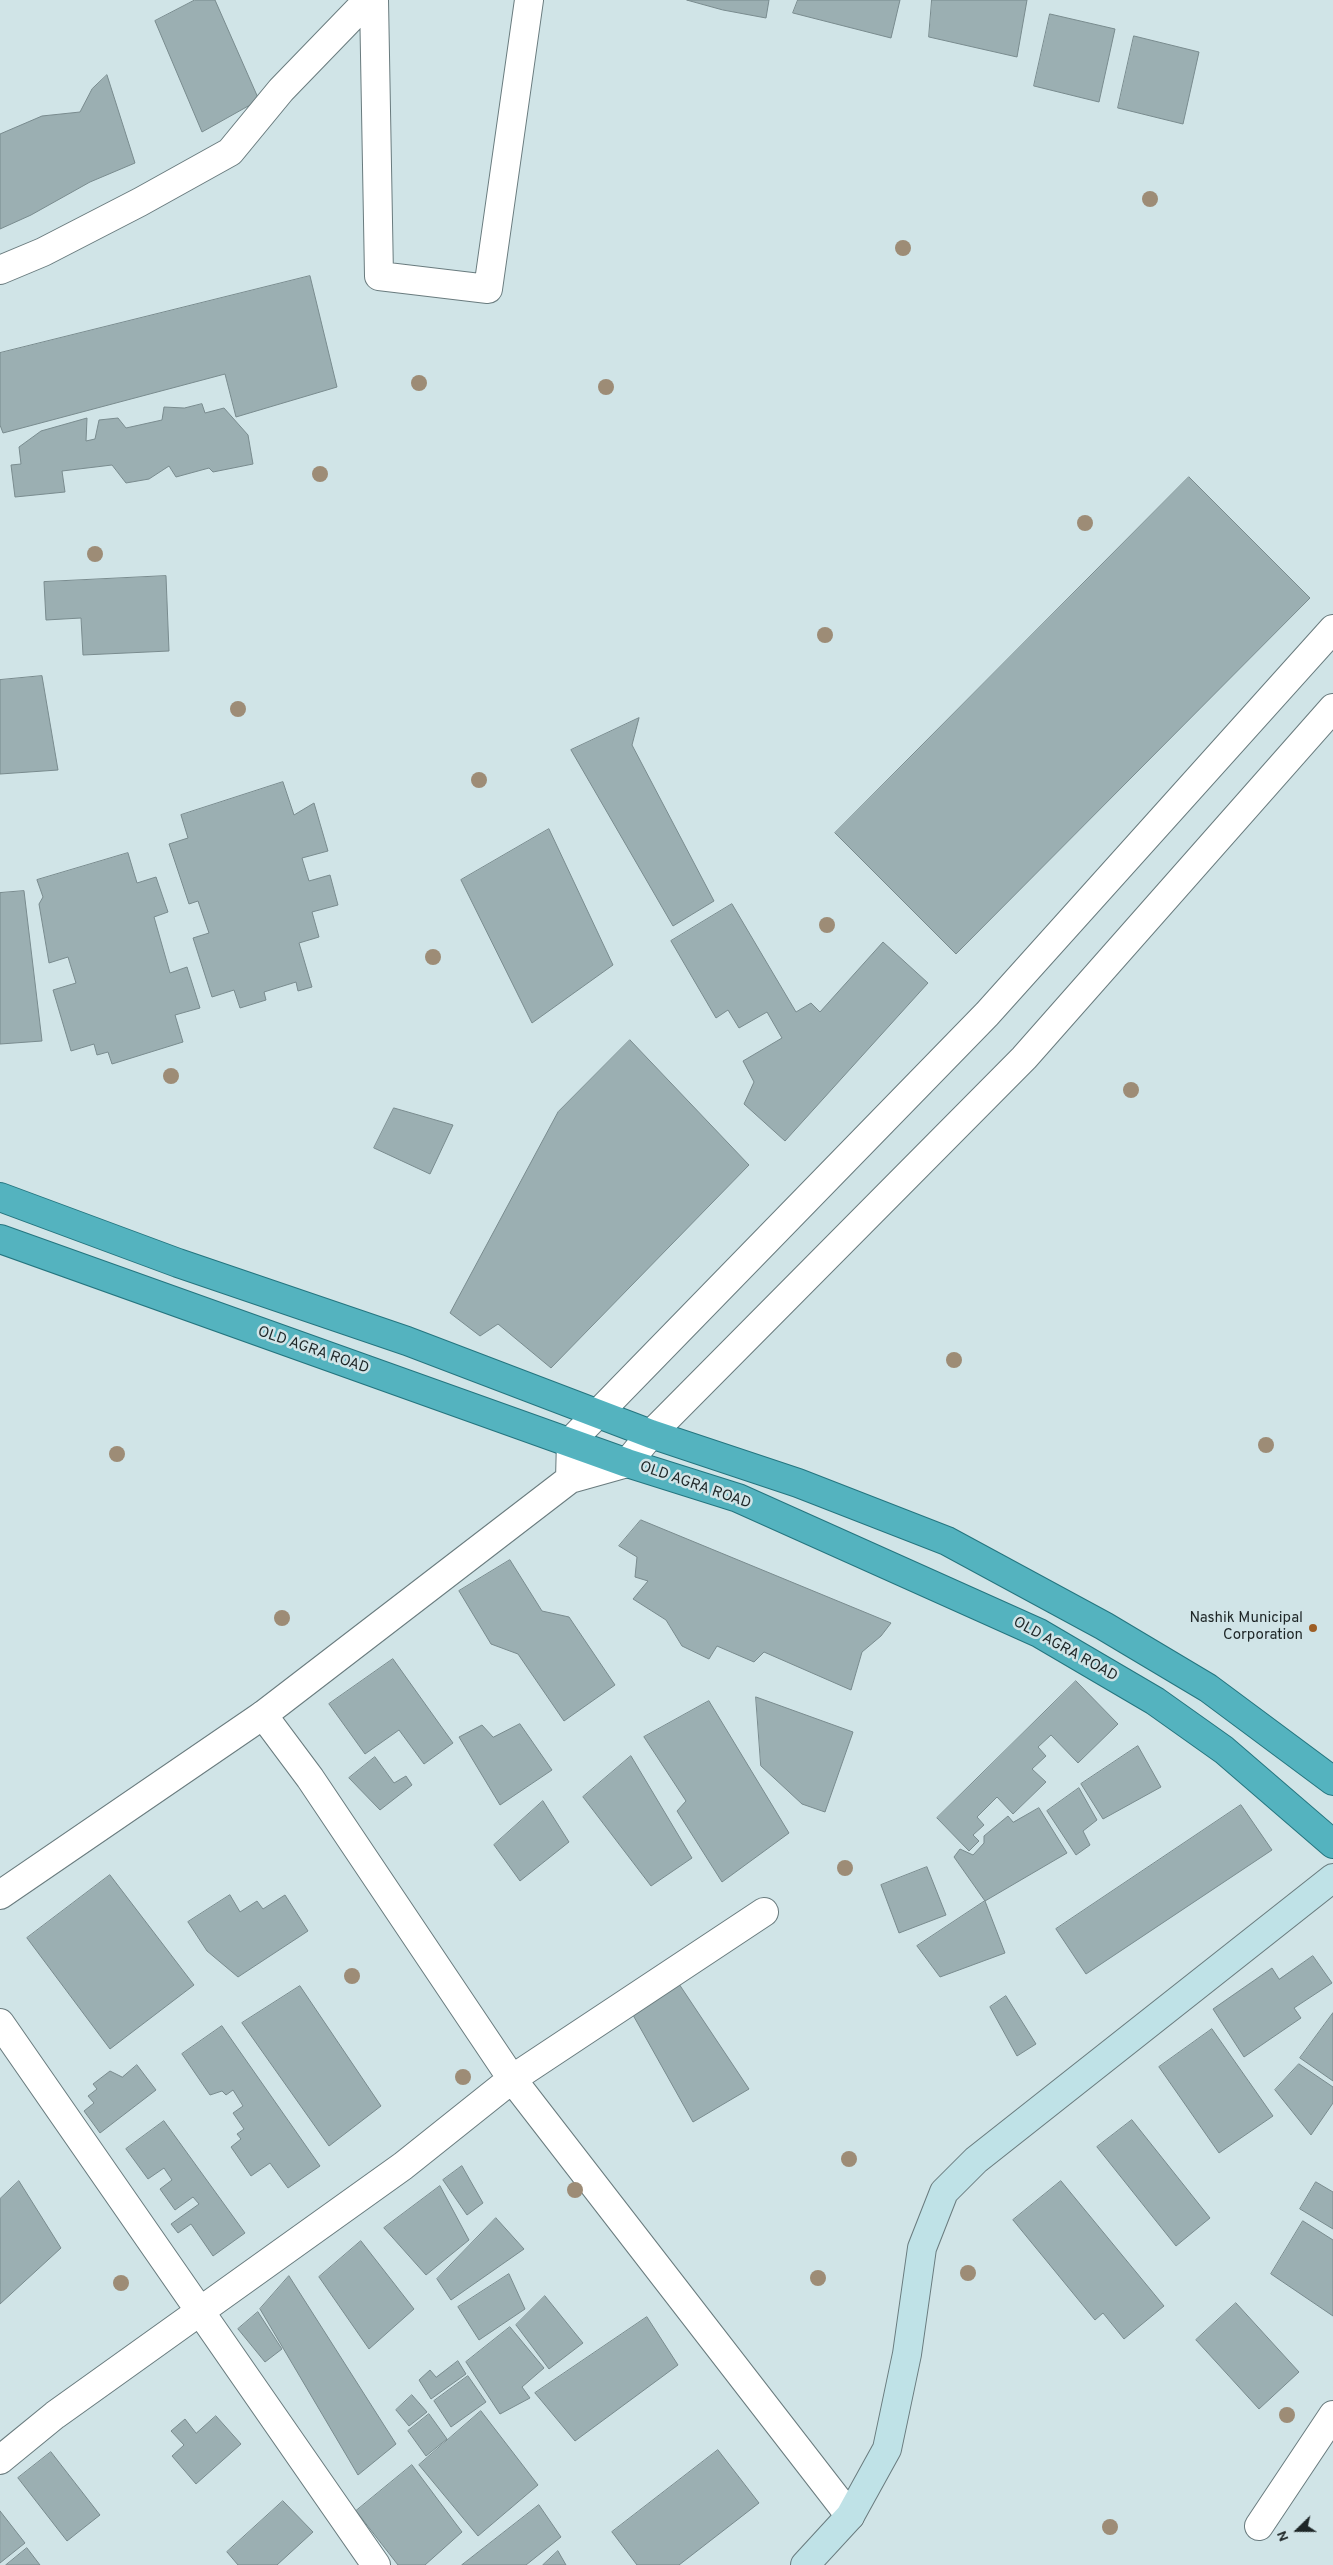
<!DOCTYPE html>
<style>
body{margin:0}
#map{position:relative;width:1333px;height:2565px;overflow:hidden;background:#d0e4e7;font-family:Overpass,sans-serif}
canvas{display:block}
.north{position:absolute;left:1273px;top:2505px;width:50px;height:50px;-webkit-text-stroke:4px #d0e4e7;paint-order:stroke;rotate:248deg;font-size:14px;font-weight:700;line-height:20px;text-align:center;color:#1e2627}
.north::after{content:'';display:block;margin:auto;width:18px;height:22px;background:#1e2627;clip-path:polygon(50% 0,100% 100%,50% 72%,0 100%)}
</style>
<div id="map">
<canvas width="1333" height="2565"></canvas>
<div class="north">N</div>
</div>
<script>
const ctx = document.querySelector('canvas').getContext('2d');
ctx.lineJoin = 'round';
function paint(path, color) {
  ctx.fillStyle = color;
  ctx.fill(path, 'evenodd');
}
function strokePath(path, color, width, dash) {
  ctx.strokeStyle = color;
  ctx.lineWidth = width;
  ctx.lineCap = dash ? 'butt' : 'round';
  ctx.setLineDash(dash || []);
  ctx.stroke(path);
}
function label(font, color, halo, rows, align = 'center') {
  ctx.font = font + ' Overpass,sans-serif';
  ctx.lineWidth = 5;
  ctx.setLineDash([]);
  ctx.textBaseline = 'middle';
  ctx.strokeStyle = halo;
  ctx.fillStyle = color;
  for (const [text, x, y, turn = 0] of rows) {
    ctx.save();
    ctx.translate(x, y);
    ctx.rotate((+turn || 0) * Math.PI / 180);
    ctx.textAlign = isNaN(turn) ? turn : align;
    if (halo) ctx.strokeText(text, 0, 0);
    ctx.fillText(text, 0, 0);
    ctx.restore();
  }
}
const building = new Path2D(`
 M 195,0 L 215,0 L 259,100 L 202,132 L 155,21 Z
 M 687,0 L 769,0 L 766,18 L 723,10 Z
 M 798,0 L 900,0 L 891,38 L 793,13 Z
 M 932,0 L 1027,0 L 1017,57 L 929,37 Z
 M 1050,14 L 1115,29 L 1099,102 L 1034,86 Z
 M 1134,36 L 1199,52 L 1183,124 L 1118,108 Z
 M 107,75 L 135,163 L 90,182 L 31,215 L 0,229 L 0,134 L 42,116 L 80,112 L 92,89 Z
 M 310,276 L 337,387 L 236,417 L 225,374 L 3,433 L 0,425 L 0,353 Z
 M 202,404 L 205,413 L 224,408 L 248,435 L 253,464 L 213,472 L 209,468 L 176,477 L 169,466 L 149,479 L 126,483 L 112,465 L 62,471 L 65,492 L 15,497 L 11,465 L 21,464 L 19,447 L 41,431 L 87,418 L 86,441 L 95,439 L 99,420 L 118,418 L 126,428 L 162,420 L 164,407 L 184,408 Z
 M 1189,477 L 1310,598 L 956,954 L 835,833 Z
 M 166,576 L 169,651 L 83,655 L 81,618 L 46,620 L 44,582 Z
 M 42,676 L 58,770 L 0,774 L 0,680 Z
 M 639,718 L 632,745 L 714,901 L 673,926 L 571,750 Z
 M 283,782 L 294,815 L 314,803 L 328,851 L 302,858 L 309,881 L 330,875 L 338,905 L 312,912 L 319,937 L 299,943 L 312,987 L 298,991 L 296,982 L 264,992 L 266,1000 L 240,1008 L 234,990 L 212,997 L 193,938 L 209,933 L 198,901 L 189,904 L 169,844 L 188,838 L 181,815 Z
 M 549,829 L 613,965 L 532,1023 L 461,880 Z
 M 128,853 L 137,883 L 156,877 L 168,912 L 154,917 L 170,973 L 187,967 L 200,1008 L 175,1015 L 183,1042 L 112,1064 L 108,1052 L 97,1055 L 94,1044 L 71,1051 L 53,990 L 76,983 L 68,957 L 49,963 L 39,904 L 43,897 L 37,880 Z
 M 24,891 L 42,1041 L 0,1044 L 0,893 Z
 M 732,904 L 796,1012 L 811,1003 L 820,1012 L 883,942 L 928,983 L 785,1141 L 744,1104 L 754,1082 L 743,1061 L 782,1038 L 767,1012 L 739,1028 L 728,1010 L 716,1018 L 671,941 Z
 M 630,1040 L 749,1165 L 551,1368 L 498,1324 L 480,1336 L 450,1313 L 558,1112 Z
 M 394,1108 L 453,1125 L 430,1174 L 374,1148 Z
 M 641,1520 L 891,1623 L 881,1636 L 862,1652 L 851,1690 L 764,1652 L 754,1662 L 717,1646 L 709,1659 L 682,1646 L 666,1620 L 633,1599 L 648,1581 L 635,1577 L 637,1557 L 619,1546 Z
 M 510,1560 L 542,1611 L 569,1617 L 615,1685 L 564,1721 L 518,1654 L 491,1644 L 459,1591 Z
 M 393,1659 L 453,1743 L 424,1764 L 399,1730 L 365,1754 L 329,1704 Z
 M 1076,1681 L 1118,1724 L 1078,1763 L 1051,1735 L 1038,1747 L 1046,1756 L 1032,1769 L 1046,1782 L 1013,1814 L 997,1797 L 977,1817 L 984,1825 L 973,1835 L 979,1841 L 969,1851 L 937,1818 Z
 M 756,1697 L 853,1732 L 825,1812 L 802,1804 L 761,1766 Z
 M 709,1701 L 789,1833 L 722,1882 L 677,1811 L 686,1801 L 644,1737 Z
 M 520,1724 L 552,1770 L 500,1805 L 459,1737 L 482,1725 L 493,1737 Z
 M 1138,1746 L 1161,1787 L 1103,1819 L 1081,1784 Z
 M 631,1756 L 692,1858 L 651,1886 L 583,1797 Z
 M 375,1757 L 394,1783 L 406,1776 L 412,1785 L 380,1810 L 349,1778 Z
 M 1079,1788 L 1097,1820 L 1083,1831 L 1090,1845 L 1076,1855 L 1047,1811 Z
 M 543,1801 L 569,1842 L 520,1881 L 494,1845 Z
 M 1241,1805 L 1272,1850 L 1086,1974 L 1056,1929 Z
 M 1039,1808 L 1067,1853 L 985,1901 L 954,1857 L 960,1849 L 973,1855 L 984,1843 L 984,1836 L 1008,1816 L 1013,1822 Z
 M 927,1867 L 946,1915 L 899,1933 L 881,1885 Z
 M 110,1875 L 194,1985 L 110,2049 L 27,1938 Z
 M 230,1895 L 240,1912 L 257,1901 L 263,1909 L 285,1895 L 308,1931 L 238,1977 L 207,1951 L 188,1922 Z
 M 985,1901 L 1005,1953 L 940,1977 L 917,1946 Z
 M 1313,1956 L 1332,1983 L 1294,2008 L 1301,2018 L 1244,2057 L 1213,2009 L 1272,1968 L 1279,1979 Z
 M 679,1984 L 749,2089 L 693,2122 L 633,2015 Z
 M 300,1986 L 381,2106 L 329,2146 L 242,2023 Z
 M 1006,1996 L 1036,2044 L 1017,2056 L 990,2007 Z
 M 1333,2013 L 1333,2081 L 1300,2058 Z
 M 222,2026 L 320,2166 L 288,2188 L 270,2163 L 251,2176 L 231,2147 L 241,2139 L 237,2134 L 244,2129 L 233,2113 L 243,2106 L 233,2090 L 226,2095 L 222,2091 L 210,2095 L 182,2054 Z
 M 1212,2029 L 1273,2116 L 1219,2153 L 1159,2067 Z
 M 1299,2064 L 1333,2087 L 1333,2103 L 1311,2135 L 1275,2090 Z
 M 137,2065 L 156,2090 L 100,2133 L 84,2111 L 94,2103 L 88,2096 L 97,2089 L 93,2084 L 110,2071 L 122,2077 Z
 M 1132,2120 L 1210,2218 L 1176,2246 L 1097,2147 Z
 M 164,2121 L 245,2233 L 213,2256 L 191,2224 L 178,2233 L 171,2224 L 199,2204 L 193,2197 L 175,2210 L 160,2189 L 172,2180 L 164,2168 L 148,2179 L 126,2149 Z
 M 462,2166 L 483,2203 L 467,2215 L 443,2180 Z
 M 19,2181 L 61,2248 L 0,2304 L 0,2199 Z
 M 1061,2181 L 1164,2306 L 1124,2339 L 1103,2313 L 1095,2320 L 1013,2220 Z
 M 1316,2182 L 1333,2192 L 1333,2229 L 1300,2209 Z
 M 440,2186 L 469,2240 L 426,2275 L 384,2228 Z
 M 496,2218 L 524,2249 L 451,2300 L 437,2279 Z
 M 1303,2221 L 1333,2240 L 1333,2316 L 1271,2274 Z
 M 361,2241 L 414,2309 L 369,2349 L 319,2277 Z
 M 509,2274 L 525,2309 L 479,2340 L 458,2307 Z
 M 289,2276 L 396,2444 L 358,2475 L 260,2309 Z
 M 545,2296 L 583,2343 L 549,2369 L 516,2325 Z
 M 1236,2303 L 1299,2372 L 1259,2409 L 1196,2340 Z
 M 258,2312 L 282,2349 L 265,2362 L 238,2329 Z
 M 647,2317 L 678,2365 L 575,2441 L 535,2393 Z
 M 510,2327 L 544,2368 L 522,2387 L 530,2398 L 500,2414 L 466,2362 Z
 M 458,2361 L 466,2374 L 431,2399 L 419,2380 L 430,2370 L 436,2377 Z
 M 468,2376 L 486,2402 L 451,2427 L 434,2401 Z
 M 412,2395 L 427,2412 L 409,2426 L 396,2410 Z
 M 481,2411 L 538,2485 L 478,2536 L 419,2465 Z
 M 429,2414 L 447,2439 L 426,2456 L 408,2431 Z
 M 216,2416 L 241,2444 L 196,2484 L 172,2456 L 184,2445 L 171,2431 L 185,2419 L 196,2433 Z
 M 718,2450 L 759,2503 L 679,2565 L 637,2565 L 612,2532 Z
 M 51,2452 L 100,2515 L 67,2541 L 18,2478 Z
 M 412,2465 L 462,2532 L 425,2565 L 398,2565 L 356,2511 Z
 M 283,2501 L 313,2532 L 277,2565 L 238,2565 L 227,2552 Z
 M 539,2505 L 561,2537 L 526,2565 L 462,2565 Z
 M 0,2511 L 25,2543 L 0,2563 Z
 M 27,2548 L 40,2565 L 6,2565 Z
 M 558,2551 L 566,2565 L 543,2565 Z`);
paint(building, '#9bafb2');
strokePath(building, '#798b8e', 1);
const minor = new Path2D(`
 M 374,0 L 379,276 L 488,289 L 529,0
 M 0,270 L 43,252 L 140,202 L 230,152 L 281,90 L 368,0
 M 263,1715 L 310,1778 L 512,2079 L 850,2516
 M 0,2023 L 376,2565
 M 0,2460 L 55,2415 L 403,2166 L 512,2079 L 764,1912
 M 1259,2526 L 1333,2415`);
const tertiary = new Path2D(`
 M 1333,629 L 987,1014 L 571,1441 L 570,1479 L 627,1463 L 651,1434 L 1024,1058 L 1333,708
 M 0,1895 L 263,1715 L 570,1479`);
const secondary = new Path2D(`
 M 805,2565 L 850,2516 L 887,2449 L 907,2354 L 922,2248 L 944,2192 L 976,2160 L 1333,1878`);
const trunk = new Path2D(`
 M 0,1197 L 178,1263 L 407,1341 L 651,1434 L 798,1483 L 947,1541 L 1104,1626 L 1208,1688 L 1333,1781
 M 0,1239 L 627,1463 L 738,1498 L 1039,1633 L 1155,1701 L 1224,1750 L 1333,1844`);
strokePath(minor, '#697b7e', 30);
strokePath(tertiary, '#697b7e', 30);
strokePath(secondary, '#697b7e', 30);
strokePath(trunk, '#25757f', 30);
strokePath(minor, '#fff', 28);
strokePath(tertiary, '#fff', 28);
strokePath(secondary, '#bfe2e7', 28);
strokePath(trunk, '#54b3bf', 28);
ctx.fillStyle = '#9d8c76';
for (const [x, y] of [
 [1150,199],
 [903,248],
 [419,383],
 [606,387],
 [320,474],
 [1085,523],
 [95,554],
 [825,635],
 [238,709],
 [479,780],
 [827,925],
 [433,957],
 [171,1076],
 [1131,1090],
 [954,1360],
 [1266,1445],
 [117,1454],
 [282,1618],
 [845,1868],
 [352,1976],
 [463,2077],
 [849,2159],
 [575,2190],
 [968,2273],
 [818,2278],
 [121,2283],
 [1287,2415],
 [1110,2527]
]) {
  ctx.beginPath();
  ctx.arc(x, y, 8, 0, 2 * Math.PI);
  ctx.fill();
}
for (const [x, y, r, color] of [
 [1313,1628,5,"#9d5e25"]
]) {
  const dot = new Path2D();
  dot.arc(x, y, r, 0, 2 * Math.PI);
  ctx.fillStyle = color;
  ctx.fill(dot);
  strokePath(dot, '#d0e4e7', 2);
}
label('15px', '#1e2627', '#d0e4e7', [
 ["OLD AGRA ROAD",313,1351,19],
 ["OLD AGRA ROAD",695,1486,19],
 ["OLD AGRA ROAD",1065,1650,29]
]);
label('15px', '#1e2627', '#d0e4e7', [
 ["Nashik Municipal",1303,1619],
 ["Corporation",1303,1636]
], 'right');
</script>
